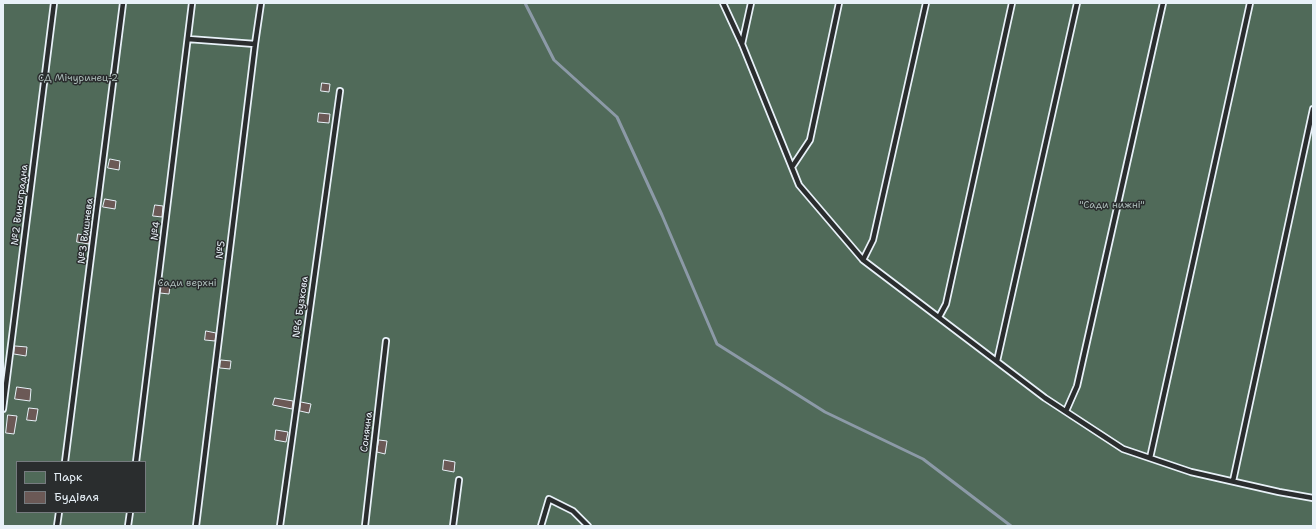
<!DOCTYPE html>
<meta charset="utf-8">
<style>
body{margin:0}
#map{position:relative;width:1316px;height:529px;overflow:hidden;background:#3e3a3a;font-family:"Shantell Sans",sans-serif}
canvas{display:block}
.frame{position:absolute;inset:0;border:4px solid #e8f1f8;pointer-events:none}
.legend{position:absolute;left:16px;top:461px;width:130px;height:52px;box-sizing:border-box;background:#2a2d2e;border:1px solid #767b7f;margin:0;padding:5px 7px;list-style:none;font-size:12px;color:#e8f1f8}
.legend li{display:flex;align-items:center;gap:8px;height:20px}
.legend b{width:20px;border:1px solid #767b7f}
</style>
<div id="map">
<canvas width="1316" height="529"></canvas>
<div class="frame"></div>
<ul class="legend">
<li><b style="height:11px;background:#506a59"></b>Парк</li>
<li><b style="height:11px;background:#6b5956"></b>Будівля</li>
</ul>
</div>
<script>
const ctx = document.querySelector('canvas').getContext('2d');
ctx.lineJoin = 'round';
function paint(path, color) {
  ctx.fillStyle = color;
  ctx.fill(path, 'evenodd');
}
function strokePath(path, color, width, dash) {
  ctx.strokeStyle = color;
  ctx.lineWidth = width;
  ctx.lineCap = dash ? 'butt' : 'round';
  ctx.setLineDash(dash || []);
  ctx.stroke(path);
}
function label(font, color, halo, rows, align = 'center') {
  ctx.font = font + ' "Shantell Sans",sans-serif';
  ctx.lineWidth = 3;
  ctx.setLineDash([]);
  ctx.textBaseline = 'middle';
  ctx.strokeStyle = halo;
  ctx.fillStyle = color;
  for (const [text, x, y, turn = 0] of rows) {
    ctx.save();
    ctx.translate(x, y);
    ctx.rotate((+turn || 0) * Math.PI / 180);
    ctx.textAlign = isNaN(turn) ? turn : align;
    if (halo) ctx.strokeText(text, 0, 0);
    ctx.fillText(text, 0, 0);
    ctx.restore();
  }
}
paint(new Path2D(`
 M 3,3 L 1313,3 L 1313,526 L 3,526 ZM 17,462 L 145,462 L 145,512 L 17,512 Z`), '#506a59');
strokePath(new Path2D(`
 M 525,3 L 554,60 L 617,117 L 662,215 L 717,344 L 825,412 L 923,459 L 1011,526`), '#8c9aa7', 3);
const building = new Path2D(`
 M 322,83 L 330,84 L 329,92 L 321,91 Z
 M 319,113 L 330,114 L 329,123 L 318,122 Z
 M 110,159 L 120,161 L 119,170 L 108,168 Z
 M 105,199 L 116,201 L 115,209 L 103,207 Z
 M 155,205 L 163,206 L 162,217 L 153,216 Z
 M 78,234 L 90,236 L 89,244 L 77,242 Z
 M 161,285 L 170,286 L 169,294 L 160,293 Z
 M 206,331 L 216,333 L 215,341 L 205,340 Z
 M 15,346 L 27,347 L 26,356 L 14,354 Z
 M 221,360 L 231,361 L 230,369 L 220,368 Z
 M 17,387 L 31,389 L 30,401 L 15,399 Z
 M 275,398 L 293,401 L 292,409 L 273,405 Z
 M 301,402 L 311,404 L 309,413 L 300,411 Z
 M 29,408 L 38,409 L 36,421 L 27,420 Z
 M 8,415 L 17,416 L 14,434 L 6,433 Z
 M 276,430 L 288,432 L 286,442 L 275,440 Z
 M 379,440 L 387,441 L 385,454 L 377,452 Z
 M 444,460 L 455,462 L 454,472 L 443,470 Z`);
paint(building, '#6b5956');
strokePath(building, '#e8f1f8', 1);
const lane = new Path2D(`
 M 723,3 L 742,44 L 799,185 L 863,260 L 1045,398 L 1123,449 L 1191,472 L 1279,492 L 1313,498
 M 188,39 L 255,44 L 196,526
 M 255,44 L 261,3
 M 742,44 L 751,3
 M 792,167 L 810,140 L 839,3
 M 863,260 L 873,240 L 926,3
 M 939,317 L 946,304 L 1012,3
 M 997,361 L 1077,3
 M 3,409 L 54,3
 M 1066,411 L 1077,386 L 1163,3
 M 1150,458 L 1250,3
 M 65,462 L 123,3
 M 136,462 L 192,3
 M 1233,481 L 1313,109
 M 57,526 L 59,512
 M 128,526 L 130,512
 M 280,526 L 340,91
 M 365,526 L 386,341
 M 453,526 L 459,480
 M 541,526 L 549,499 L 573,511 L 588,526`);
strokePath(lane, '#e8f1f8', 8);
strokePath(lane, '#2a2d2e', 4.5);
label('10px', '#abbbb8', '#2a2d2e', [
 ["СД Мічуринец-2",78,78],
 ["\"Сади нижні\"",1112,205],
 ["Сади верхні",187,283]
]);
label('10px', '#e8f1f8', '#2a2d2e', [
 ["№2 Виноградна",20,205,-83],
 ["№3 Вишнева",86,231,-83],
 ["№4",156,231,-83],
 ["№5",221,250,-83],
 ["№6 Бузкова",301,307,-82],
 ["Сонячна",367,432,-83]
]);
</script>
